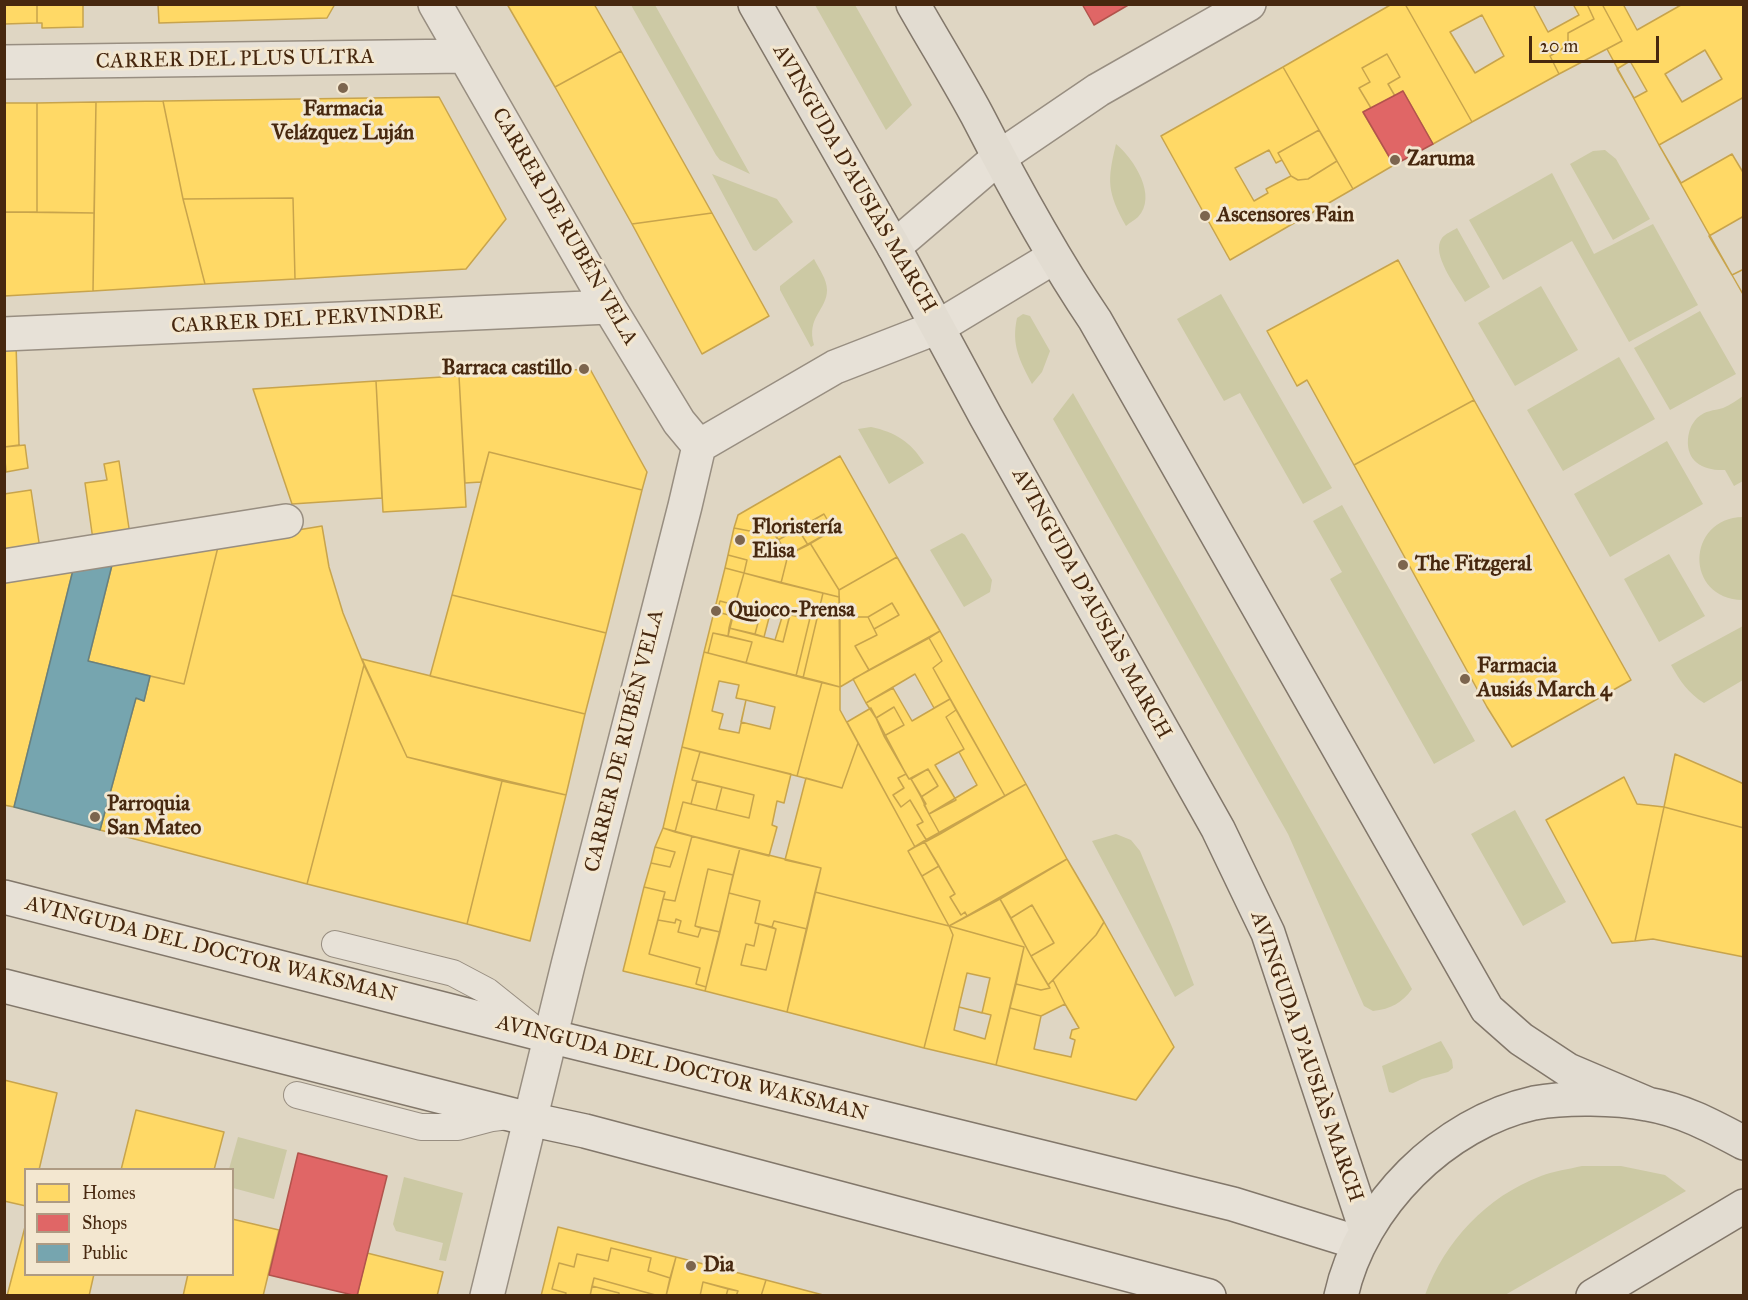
<!DOCTYPE html>
<meta charset="utf-8">
<style>
body{margin:0}
#map{position:relative;width:1748px;height:1300px;overflow:hidden;background:#dfd6c3;font-family:"IM FELL Great Primer",serif}
canvas{display:block}
.frame{position:absolute;inset:0;border:6px solid #47280f;pointer-events:none}
.legend{position:absolute;left:24px;top:1168px;width:210px;height:108px;box-sizing:border-box;background:#f3e7d0;border:2px solid #ae9b83;margin:0;padding:8px 10px;list-style:none;font-size:18px;color:#47280f}
.legend li{display:flex;align-items:center;gap:12px;height:30px}
.legend b{width:30px;border:2px solid #ae9b83}
.scale{position:absolute;left:1529px;top:36px;width:130px;height:27px;box-sizing:border-box;border:3px solid #47280f;border-top:0;padding-left:8px;font-size:18px;line-height:21px;white-space:nowrap;color:#47280f;-webkit-text-stroke:4px #f3e7d0;paint-order:stroke}
</style>
<div id="map">
<canvas width="1748" height="1300"></canvas>
<div class="frame"></div>
<ul class="legend">
<li><b style="height:16px;background:#ffd966"></b>Homes</li>
<li><b style="height:16px;background:#e06666"></b>Shops</li>
<li><b style="height:16px;background:#76a5af"></b>Public</li>
</ul>
<div class="scale">20 m</div>
</div>
<script>
const ctx = document.querySelector('canvas').getContext('2d');
ctx.lineJoin = 'round';
function paint(path, color) {
  ctx.fillStyle = color;
  ctx.fill(path, 'evenodd');
}
function strokePath(path, color, width, dash) {
  ctx.strokeStyle = color;
  ctx.lineWidth = width;
  ctx.lineCap = dash ? 'butt' : 'round';
  ctx.setLineDash(dash || []);
  ctx.stroke(path);
}
function label(font, color, halo, rows, align = 'center') {
  ctx.font = font + ' "IM FELL Great Primer",serif';
  ctx.lineWidth = 6;
  ctx.setLineDash([]);
  ctx.textBaseline = 'middle';
  ctx.strokeStyle = halo;
  ctx.fillStyle = color;
  for (const [text, x, y, turn = 0] of rows) {
    ctx.save();
    ctx.translate(x, y);
    ctx.rotate((+turn || 0) * Math.PI / 180);
    ctx.textAlign = isNaN(turn) ? turn : align;
    if (halo) ctx.strokeText(text, 0, 0);
    ctx.fillText(text, 0, 0);
    ctx.restore();
  }
}
paint(new Path2D(`
 M 631,5 L 655,5 L 750,174 L 720,160 L 716,155 Z
 M 815,5 L 855,5 L 912,105 L 886,130 Z
 M 1116,144 C 1134,159 1158,196 1138,217 C 1135,220 1129,223 1126,226 C 1107,192 1107,181 1116,144 Z
 M 1605,150 L 1616,159 L 1650,219 L 1613,240 L 1570,164 L 1593,151 Z
 M 1552,173 L 1594,254 L 1653,224 L 1698,305 L 1629,342 L 1572,241 L 1503,280 L 1469,220 Z
 M 712,174 L 777,199 L 793,222 L 756,251 L 753,250 Z
 M 1457,228 L 1490,287 L 1465,302 C 1457,287 1430,254 1442,238 C 1445,234 1452,231 1457,228 Z
 M 814,259 C 819,269 827,279 827,290 C 827,310 806,317 814,345 L 811,347 L 780,290 L 780,286 Z
 M 1541,286 L 1578,350 L 1515,386 L 1478,323 Z
 M 1221,294 L 1332,488 L 1303,504 L 1240,393 L 1224,401 L 1177,319 Z
 M 1700,311 L 1736,374 L 1670,410 L 1634,348 Z
 M 1023,314 L 1030,316 L 1050,351 L 1042,372 L 1032,384 C 1020,361 1011,345 1017,318 Z
 M 1619,357 L 1655,419 L 1563,471 L 1527,410 Z
 M 1073,393 L 1412,989 C 1402,1003 1391,1009 1373,1011 L 1364,1006 L 1288,834 L 1053,419 Z
 M 1743,396 L 1743,481 L 1734,486 L 1725,470 C 1704,471 1686,462 1688,439 C 1689,430 1691,425 1697,418 C 1706,410 1713,411 1723,408 C 1730,405 1737,400 1743,396 Z
 M 871,427 C 895,432 911,442 924,463 L 889,484 L 858,429 Z
 M 1667,441 L 1703,504 L 1610,557 L 1574,494 Z
 M 1342,505 L 1475,741 L 1434,764 L 1330,579 L 1342,572 L 1313,521 Z
 M 1743,517 L 1743,600 C 1684,599 1686,518 1743,517 Z
 M 962,533 L 965,535 L 992,580 L 990,592 L 964,607 L 930,550 Z
 M 1669,554 L 1705,616 L 1659,642 L 1624,579 Z
 M 1743,626 L 1743,680 L 1704,703 C 1688,693 1680,681 1671,665 Z
 M 1515,810 L 1566,902 L 1523,926 L 1471,834 Z
 M 1116,834 L 1131,840 L 1140,851 L 1172,927 L 1194,985 L 1175,997 L 1092,841 Z
 M 1441,1041 L 1452,1060 L 1453,1068 L 1448,1072 L 1422,1079 L 1393,1093 L 1389,1092 L 1382,1066 Z
 M 238,1137 L 287,1150 L 274,1199 L 233,1188 L 232,1170 L 229,1169 Z
 M 1582,1166 L 1621,1166 L 1665,1175 L 1686,1191 L 1505,1295 L 1425,1295 C 1445,1241 1486,1197 1541,1176 C 1554,1171 1569,1169 1582,1166 Z
 M 404,1177 L 463,1193 L 446,1261 L 439,1260 L 443,1243 L 396,1231 L 393,1224 Z`), '#ccc9a4');
const homes = new Path2D(`
 M 4,4 L 37,4 L 37,23 L 4,24 Z
 M 37,4 L 83,4 L 83,27 L 42,28 L 42,23 L 37,23 Z
 M 158,4 L 335,4 L 327,18 L 159,23 Z
 M 507,4 L 594,4 L 621,51 L 555,87 Z
 M 1392,4 L 1405,4 L 1472,122 L 1433,144 L 1403,91 L 1395,96 L 1388,84 L 1400,77 L 1387,54 L 1362,68 L 1370,82 L 1359,88 L 1371,108 L 1363,112 L 1394,165 L 1353,189 L 1283,67 Z
 M 1405,4 L 1587,4 L 1594,19 L 1568,33 L 1568,45 L 1550,56 L 1559,74 L 1472,122 Z
 M 1533,4 L 1573,4 L 1579,15 L 1548,32 Z
 M 1587,4 L 1602,4 L 1622,41 L 1559,74 L 1550,56 L 1568,45 L 1568,33 L 1594,19 Z
 M 1602,4 L 1743,4 L 1744,97 L 1659,145 L 1607,49 L 1622,41 Z
 M 1623,4 L 1681,4 L 1681,5 L 1637,30 Z
 M 1482,15 L 1504,56 L 1475,73 L 1450,32 Z
 M 1705,50 L 1722,79 L 1682,102 L 1665,74 Z
 M 621,51 L 712,213 L 632,224 L 555,87 Z
 M 1387,54 L 1400,77 L 1388,84 L 1395,96 L 1371,108 L 1359,88 L 1370,82 L 1362,68 Z
 M 1630,61 L 1647,91 L 1634,98 L 1617,69 Z
 M 1283,67 L 1319,130 L 1278,153 L 1291,176 L 1298,180 L 1308,179 L 1337,161 L 1353,189 L 1230,260 L 1161,136 Z
 M 439,97 L 506,219 L 466,269 L 295,279 L 293,198 L 183,199 L 163,101 Z
 M 1744,97 L 1744,269 L 1732,275 L 1659,145 Z
 M 1744,97 L 1744,174 L 1732,154 L 1681,183 L 1659,145 Z
 M 163,101 L 183,199 L 205,284 L 93,291 L 96,102 Z
 M 96,102 L 94,213 L 37,212 L 37,103 Z
 M 4,103 L 37,103 L 37,212 L 4,212 Z
 M 1319,130 L 1337,161 L 1308,179 L 1298,180 L 1291,176 L 1278,153 Z
 M 1269,150 L 1276,163 L 1282,160 L 1291,176 L 1266,189 L 1268,193 L 1254,201 L 1235,168 Z
 M 293,198 L 295,279 L 205,284 L 183,199 Z
 M 4,212 L 94,213 L 93,291 L 4,296 Z
 M 712,213 L 769,316 L 702,354 L 632,224 Z
 M 1744,216 L 1744,269 L 1732,275 L 1709,236 Z
 M 1398,260 L 1474,400 L 1354,465 L 1307,380 L 1297,386 L 1267,331 Z
 M 1744,269 L 1744,296 L 1732,275 Z
 M 1744,269 L 1744,296 L 1732,275 Z
 M 4,343 L 16,343 L 19,445 L 4,447 Z
 M 590,369 L 647,472 L 642,490 L 489,452 L 481,482 L 465,483 L 459,376 Z
 M 459,376 L 466,507 L 383,512 L 376,381 Z
 M 376,381 L 382,498 L 292,504 L 253,389 Z
 M 1474,400 L 1631,680 L 1512,747 L 1487,707 L 1354,465 Z
 M 25,445 L 28,468 L 6,472 L 4,447 Z
 M 489,452 L 642,490 L 606,633 L 452,595 Z
 M 840,456 L 897,557 L 839,590 L 810,543 L 833,530 L 824,514 L 778,540 L 769,525 L 755,532 L 734,528 L 738,515 Z
 M 119,461 L 130,535 L 93,540 L 85,483 L 107,480 L 104,464 Z
 M 31,490 L 40,549 L 4,555 L 4,494 Z
 M 824,514 L 833,530 L 808,545 L 798,529 Z
 M 769,525 L 788,555 L 781,583 L 744,573 L 747,560 L 728,555 L 734,528 L 755,532 Z
 M 322,526 L 329,567 L 343,613 L 364,665 L 307,884 L 100,830 L 136,698 L 144,701 L 150,676 L 184,684 L 219,543 Z
 M 798,529 L 808,545 L 788,555 L 778,540 Z
 M 219,543 L 184,684 L 88,661 L 113,561 Z
 M 810,543 L 839,590 L 839,597 L 781,583 L 788,555 Z
 M 728,555 L 747,560 L 744,573 L 725,568 Z
 M 897,557 L 940,631 L 869,670 L 855,646 L 877,635 L 874,629 L 899,615 L 892,603 L 868,617 L 840,617 L 839,590 Z
 M 725,568 L 744,573 L 735,605 L 720,601 L 717,612 L 733,616 L 728,636 L 713,633 L 708,653 L 704,652 Z
 M 73,570 L 14,807 L 4,805 L 4,581 Z
 M 744,573 L 823,593 L 803,678 L 796,676 L 810,618 L 783,614 L 736,601 Z
 M 823,593 L 839,597 L 840,687 L 803,678 Z
 M 452,595 L 606,633 L 585,714 L 430,676 Z
 M 720,601 L 735,605 L 733,616 L 717,612 Z
 M 736,601 L 762,608 L 755,634 L 729,628 Z
 M 892,603 L 899,615 L 874,629 L 868,617 Z
 M 762,608 L 771,610 L 764,637 L 755,634 Z
 M 783,614 L 790,615 L 783,642 L 775,640 Z
 M 790,614 L 810,618 L 796,676 L 746,663 L 752,642 L 728,636 L 729,628 L 783,642 Z
 M 840,617 L 868,617 L 877,635 L 855,646 L 869,670 L 840,687 Z
 M 940,631 L 1026,784 L 1005,796 L 933,668 L 942,661 L 929,638 Z
 M 713,633 L 752,642 L 746,663 L 708,653 Z
 M 929,638 L 942,661 L 933,668 L 950,699 L 934,708 L 915,674 L 866,703 L 853,679 Z
 M 704,652 L 822,682 L 797,776 L 682,747 Z
 M 362,659 L 585,714 L 566,795 L 407,757 Z
 M 364,665 L 407,757 L 502,781 L 467,924 L 307,884 Z
 M 719,681 L 739,685 L 736,698 L 746,700 L 739,733 L 719,729 L 723,714 L 712,711 Z
 M 822,682 L 840,687 L 840,710 L 858,743 L 842,788 L 797,776 Z
 M 893,688 L 912,721 L 950,699 L 956,710 L 946,717 L 964,749 L 935,765 L 956,800 L 929,814 L 921,797 L 938,786 L 928,769 L 909,779 L 884,736 L 904,725 L 894,707 L 876,718 L 866,703 Z
 M 746,700 L 775,707 L 770,729 L 741,722 Z
 M 894,707 L 904,725 L 884,736 L 876,718 Z
 M 871,708 L 906,774 L 898,778 L 904,788 L 893,795 L 901,807 L 910,800 L 923,822 L 917,825 L 927,841 L 915,847 L 847,722 Z
 M 956,710 L 1005,796 L 940,834 L 929,814 L 977,785 L 959,752 L 964,749 L 946,717 Z
 M 858,743 L 915,847 L 908,851 L 949,926 L 815,892 L 821,868 L 785,860 L 806,778 L 842,788 Z
 M 682,747 L 700,752 L 692,780 L 697,781 L 691,804 L 683,802 L 675,832 L 663,828 Z
 M 700,752 L 791,774 L 784,803 L 777,801 L 772,825 L 777,827 L 769,856 L 675,832 L 683,802 L 749,818 L 754,795 L 692,780 Z
 M 1675,754 L 1744,784 L 1744,828 L 1664,807 Z
 M 928,769 L 938,786 L 921,797 L 911,779 Z
 M 906,774 L 909,779 L 911,779 L 926,804 L 924,805 L 940,834 L 927,841 L 917,825 L 923,822 L 910,800 L 901,807 L 893,795 L 904,788 L 898,778 Z
 M 1624,777 L 1637,804 L 1664,807 L 1635,941 L 1612,943 L 1546,820 Z
 M 502,781 L 566,795 L 530,941 L 467,924 Z
 M 697,781 L 722,787 L 716,810 L 691,804 Z
 M 1026,784 L 1067,859 L 967,916 L 965,912 L 961,915 L 950,897 L 955,894 L 924,841 Z
 M 722,787 L 754,795 L 749,818 L 716,810 Z
 M 1664,807 L 1744,828 L 1744,957 L 1653,939 L 1635,941 Z
 M 663,828 L 692,836 L 675,901 L 663,899 L 665,892 L 644,887 L 651,863 L 670,867 L 675,852 L 655,847 Z
 M 692,836 L 740,848 L 733,875 L 708,869 L 695,926 L 701,928 L 698,937 L 678,932 L 681,921 L 676,919 L 675,923 L 658,920 L 663,899 L 675,901 Z
 M 924,841 L 939,866 L 922,876 L 908,851 Z
 M 655,847 L 675,852 L 670,867 L 651,863 Z
 M 740,848 L 821,868 L 807,929 L 774,921 L 772,927 L 755,923 L 760,901 L 729,893 Z
 M 1067,859 L 1104,922 L 1096,935 L 1048,985 L 1031,956 L 1054,943 L 1032,905 L 1011,918 L 1000,899 Z
 M 939,866 L 955,894 L 950,897 L 961,915 L 965,912 L 967,916 L 949,926 L 922,876 Z
 M 708,869 L 733,875 L 720,932 L 695,926 Z
 M 644,887 L 665,892 L 649,954 L 700,968 L 696,984 L 706,987 L 705,991 L 623,971 Z
 M 815,892 L 949,926 L 953,935 L 924,1048 L 787,1012 Z
 M 729,893 L 760,901 L 755,923 L 759,924 L 754,946 L 746,944 L 741,965 L 766,970 L 776,929 L 772,927 L 774,921 L 807,929 L 787,1012 L 705,991 Z
 M 1000,899 L 1031,956 L 1050,988 L 1041,990 L 1016,984 L 1024,947 L 949,926 Z
 M 1032,905 L 1054,943 L 1031,956 L 1011,918 Z
 M 676,919 L 681,921 L 678,932 L 698,937 L 701,928 L 720,932 L 706,987 L 696,984 L 700,968 L 649,954 L 658,920 L 675,923 Z
 M 1104,922 L 1174,1047 L 1136,1100 L 996,1065 L 1010,1008 L 1041,1016 L 1065,1004 L 1053,980 L 1096,935 Z
 M 759,924 L 776,929 L 766,970 L 741,965 L 746,944 L 754,946 Z
 M 949,926 L 1024,947 L 996,1065 L 924,1048 L 953,935 Z
 M 967,973 L 990,978 L 982,1013 L 959,1007 Z
 M 1053,980 L 1065,1004 L 1041,1016 L 1010,1008 L 1016,984 L 1041,990 L 1050,988 L 1048,985 Z
 M 1065,1004 L 1079,1028 L 1072,1030 L 1070,1038 L 1075,1040 L 1071,1057 L 1034,1049 L 1041,1016 Z
 M 959,1007 L 991,1015 L 985,1039 L 954,1030 Z
 M 4,1080 L 57,1093 L 39,1170 L 26,1170 L 26,1206 L 4,1201 Z
 M 136,1110 L 224,1132 L 214,1170 L 121,1170 Z
 M 232,1219 L 279,1230 L 263,1296 L 183,1296 L 188,1274 L 232,1274 Z
 M 26,1223 L 26,1274 L 94,1274 L 89,1296 L 7,1296 Z
 M 558,1227 L 676,1257 L 670,1278 L 648,1271 L 651,1258 L 611,1248 L 608,1261 L 577,1254 L 574,1267 L 559,1263 L 552,1289 L 566,1293 L 565,1296 L 541,1296 Z
 M 611,1248 L 651,1258 L 648,1271 L 670,1278 L 666,1296 L 659,1296 L 594,1278 L 590,1296 L 565,1296 L 566,1293 L 552,1289 L 559,1263 L 574,1267 L 577,1254 L 608,1261 Z
 M 367,1253 L 443,1272 L 437,1296 L 357,1296 Z
 M 676,1257 L 766,1280 L 761,1296 L 736,1296 L 738,1291 L 703,1282 L 700,1296 L 666,1296 Z
 M 594,1278 L 659,1296 L 619,1296 L 619,1293 L 592,1286 Z
 M 766,1280 L 827,1296 L 761,1296 Z
 M 703,1282 L 728,1289 L 726,1296 L 700,1296 Z
 M 592,1286 L 619,1293 L 619,1296 L 590,1296 Z
 M 728,1289 L 738,1291 L 736,1296 L 726,1296 Z`);
paint(homes, '#ffd966');
strokePath(homes, '#c8a44c', 1.5);
const shops = new Path2D(`
 M 1082,4 L 1130,4 L 1094,25 Z
 M 1403,91 L 1433,144 L 1394,165 L 1363,112 Z
 M 298,1153 L 387,1176 L 357,1296 L 269,1275 Z`);
paint(shops, '#e06666');
strokePath(shops, '#b2534c', 1.5);
const public = new Path2D(`
 M 113,561 L 88,661 L 150,676 L 144,701 L 136,698 L 100,830 L 14,807 L 74,566 Z`);
paint(public, '#76a5af');
strokePath(public, '#68807f', 1.5);
const lane = new Path2D(`
 M 335,944 L 453,973 L 487,991 L 537,1031
 M 297,1095 L 421,1127 L 458,1127 L 492,1118 L 508,1116`);
const street = new Path2D(`
 M 435,4 L 609,307 L 679,422 L 699,446
 M 4,62 L 465,56
 M 894,247 L 998,158 L 1098,90 L 1249,4
 M 4,334 L 609,307
 M 4,566 L 286,521
 M 487,1296 L 568,965 L 685,506 L 699,446 L 835,367 L 938,327 L 1054,257`);
const secondary = new Path2D(`
 M 4,897 L 545,1035 L 1233,1204 L 1359,1243
 M 4,986 L 529,1119 L 585,1131 L 1209,1296`);
const primary = new Path2D(`
 M 755,4 L 894,247 L 986,417 L 1218,829 L 1268,933 L 1366,1230
 M 913,4 C 934,41 957,78 977,115 C 1013,185 1051,255 1095,320 L 1487,1009 L 1521,1039 L 1568,1070 L 1648,1104
 M 1341,1296 C 1361,1205 1444,1123 1534,1103 C 1566,1097 1616,1098 1647,1104 C 1683,1110 1712,1126 1744,1143
 M 1593,1296 L 1744,1206`);
strokePath(lane, '#988e81', 28);
strokePath(street, '#988e81', 36);
strokePath(secondary, '#82776a', 36);
strokePath(primary, '#82776a', 36);
strokePath(lane, '#e7e1d7', 26);
strokePath(street, '#e7e1d7', 33);
strokePath(secondary, '#e7e1d7', 33);
strokePath(primary, '#e2dcd1', 33);
for (const [x, y, r, color] of [
 [343,88,6,"#7c654e"],
 [1395,160,6,"#7c654e"],
 [1205,216,6,"#7c654e"],
 [584,369,6,"#7c654e"],
 [740,540,6,"#7c654e"],
 [1403,565,6,"#7c654e"],
 [716,611,6,"#7c654e"],
 [1465,679,6,"#7c654e"],
 [95,817,6,"#7c654e"],
 [691,1266,6,"#7c654e"]
]) {
  const dot = new Path2D();
  dot.arc(x, y, r, 0, 2 * Math.PI);
  ctx.fillStyle = color;
  ctx.fill(dot);
  strokePath(dot, '#f3e7d0', 2);
}
label('21px', '#47280f', '#f3e7d0', [
 ["CARRER DEL PLUS ULTRA",235,60,-1],
 ["AVINGUDA D'AUSIÀS MARCH",854,179,60],
 ["CARRER DE RUBÉN VELA",564,227,60],
 ["CARRER DEL PERVINDRE",307,320,-3],
 ["AVINGUDA D'AUSIÀS MARCH",1091,604,61],
 ["CARRER DE RUBÉN VELA",625,741,-76],
 ["AVINGUDA DEL DOCTOR WAKSMAN",211,950,14],
 ["AVINGUDA D'AUSIÀS MARCH",1306,1057,71],
 ["AVINGUDA DEL DOCTOR WAKSMAN",682,1069,14]
]);
label('bold 21px', '#47280f', '#f3e7d0', [
 ["Farmacia",343,110,"center"],
 ["Velázquez Luján",343,134,"center"],
 ["Zaruma",1407,160],
 ["Ascensores Fain",1217,216],
 ["Barraca castillo",572,369,"right"],
 ["Floristería",752,528],
 ["Elisa",752,552],
 ["The Fitzgeral",1415,565],
 ["Quioco-Prensa",728,611],
 ["Farmacia",1477,667],
 ["Ausiás March 4",1477,691],
 ["Parroquia",107,805],
 ["San Mateo",107,829],
 ["Dia",703,1266]
], 'left');
</script>
